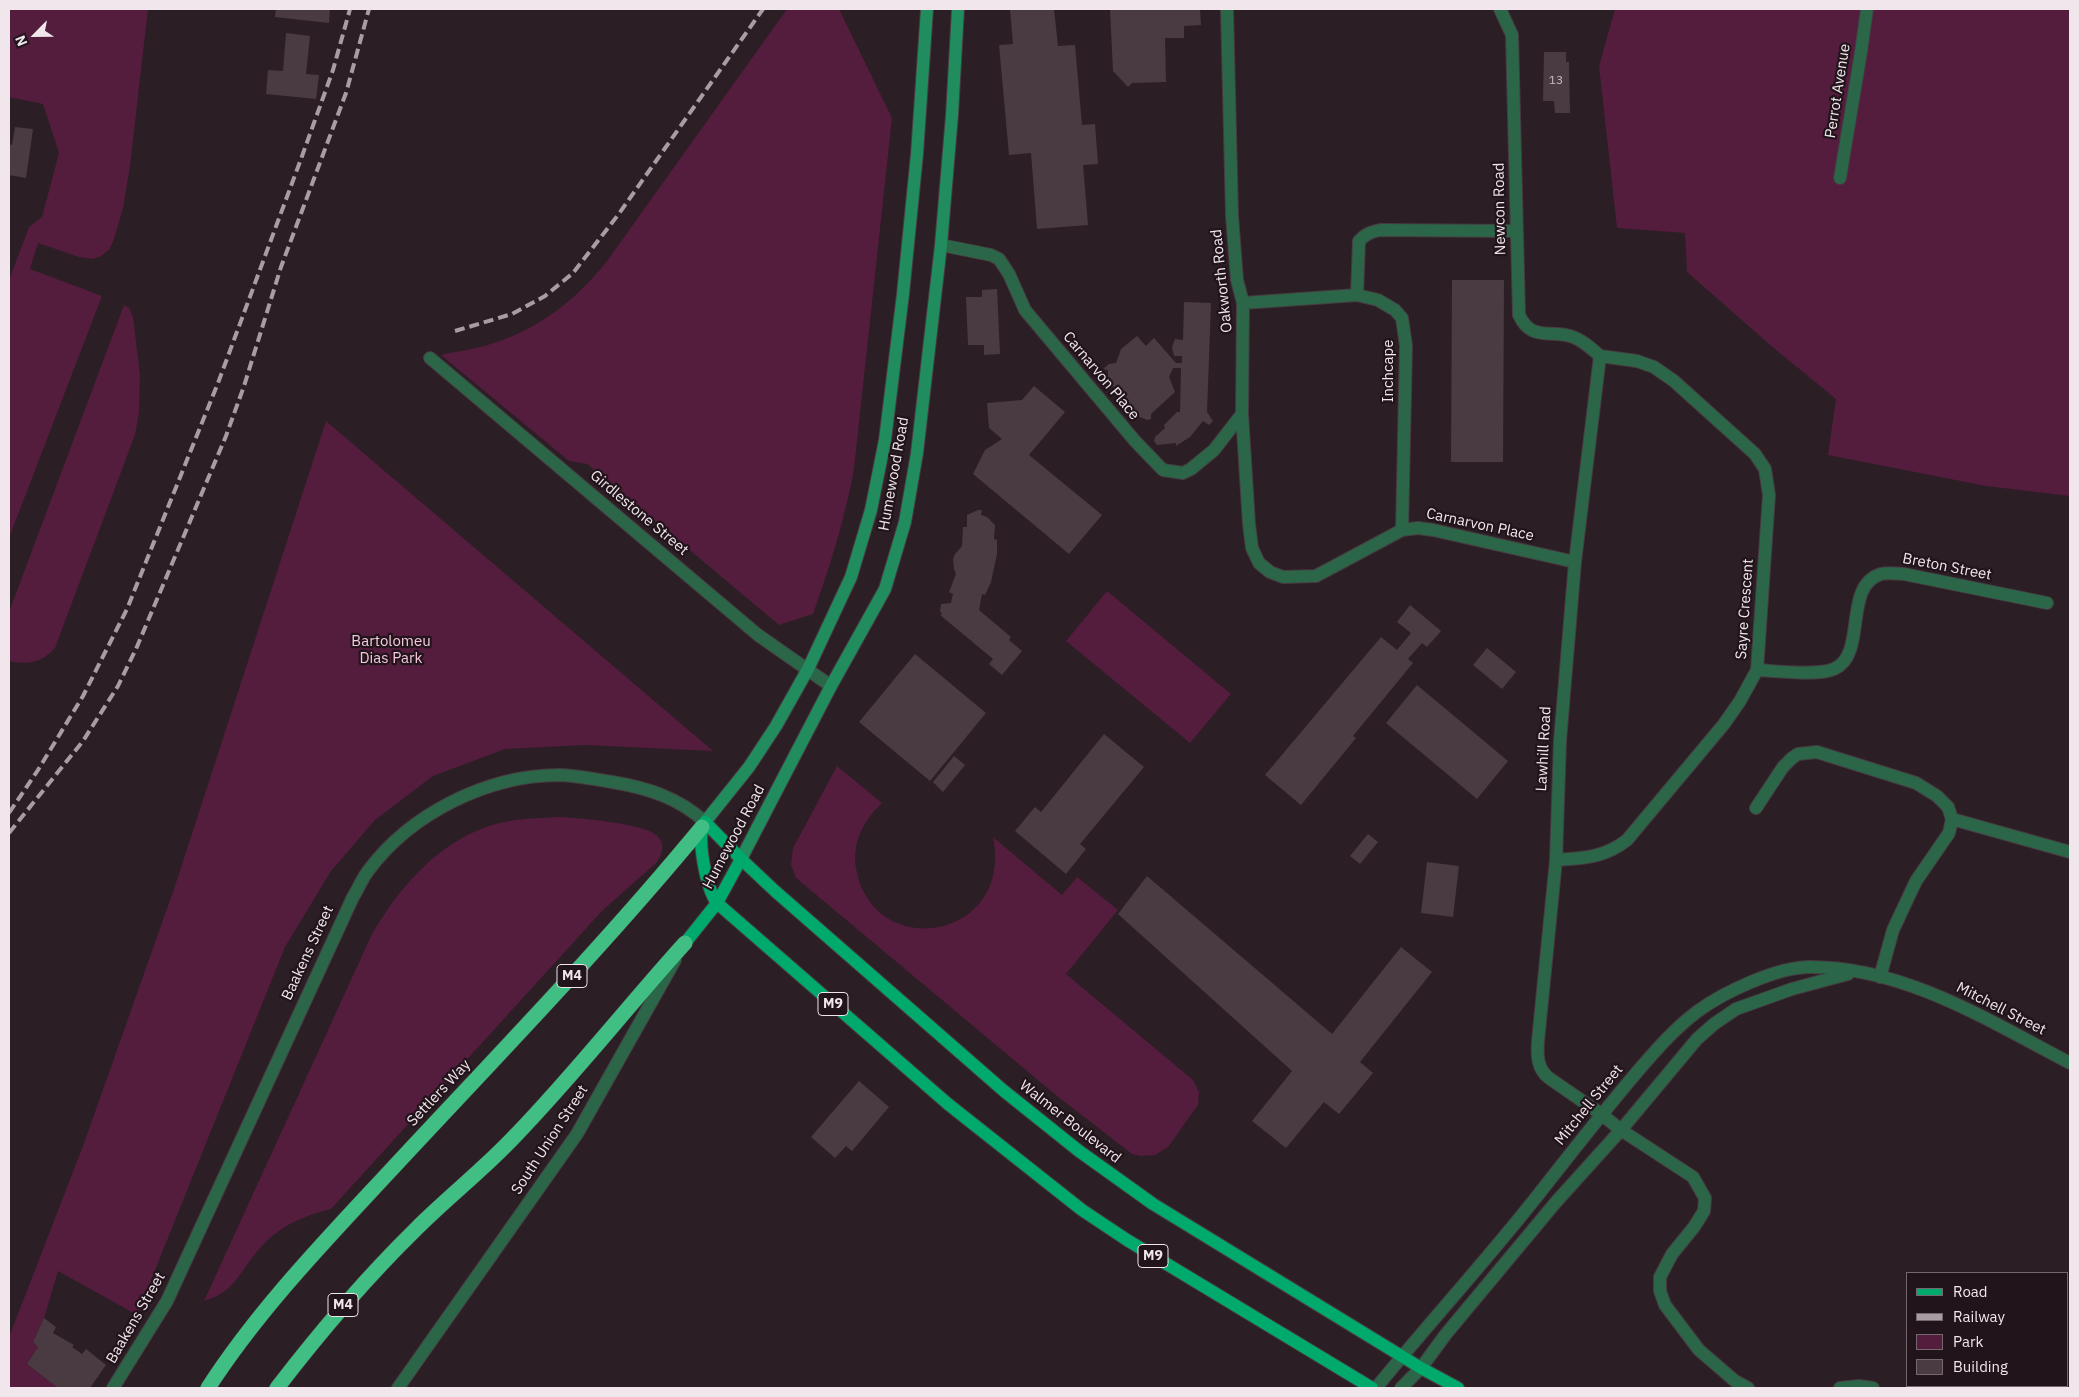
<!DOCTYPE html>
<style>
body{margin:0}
#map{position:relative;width:2079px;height:1397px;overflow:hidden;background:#2b1e24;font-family:"IBM Plex Sans",sans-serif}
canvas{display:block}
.frame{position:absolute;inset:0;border:10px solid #f0e6eb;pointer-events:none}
.legend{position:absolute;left:1906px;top:1272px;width:162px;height:115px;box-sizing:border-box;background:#21141b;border:1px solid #74686e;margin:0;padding:6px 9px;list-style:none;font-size:15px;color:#f0e6eb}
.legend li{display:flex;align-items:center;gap:10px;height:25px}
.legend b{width:25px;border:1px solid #74686e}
.north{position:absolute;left:10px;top:10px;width:50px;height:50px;-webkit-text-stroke:4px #21141b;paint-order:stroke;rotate:247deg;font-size:14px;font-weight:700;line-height:20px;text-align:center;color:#f0e6eb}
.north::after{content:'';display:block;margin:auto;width:18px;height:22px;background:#f0e6eb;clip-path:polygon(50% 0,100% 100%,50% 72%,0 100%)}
</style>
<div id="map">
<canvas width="2079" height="1397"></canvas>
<div class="frame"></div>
<ul class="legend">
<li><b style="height:6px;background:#00a96c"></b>Road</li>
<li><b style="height:6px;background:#a89da2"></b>Railway</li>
<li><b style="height:14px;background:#541c3d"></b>Park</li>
<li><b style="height:14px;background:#4a3b42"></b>Building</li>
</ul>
<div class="north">N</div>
</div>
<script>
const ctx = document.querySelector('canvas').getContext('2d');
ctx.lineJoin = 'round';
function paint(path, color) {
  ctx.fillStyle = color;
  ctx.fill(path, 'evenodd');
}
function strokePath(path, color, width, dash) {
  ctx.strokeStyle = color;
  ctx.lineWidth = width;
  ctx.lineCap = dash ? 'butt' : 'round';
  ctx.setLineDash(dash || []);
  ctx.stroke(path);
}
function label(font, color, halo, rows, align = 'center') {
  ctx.font = font + ' "IBM Plex Sans",sans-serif';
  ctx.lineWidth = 4.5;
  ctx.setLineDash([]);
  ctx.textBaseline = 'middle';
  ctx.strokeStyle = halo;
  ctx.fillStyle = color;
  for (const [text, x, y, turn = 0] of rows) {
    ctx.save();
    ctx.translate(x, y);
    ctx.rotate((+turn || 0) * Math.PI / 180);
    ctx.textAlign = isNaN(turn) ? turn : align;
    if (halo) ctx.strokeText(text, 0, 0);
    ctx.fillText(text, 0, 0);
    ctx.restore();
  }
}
paint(new Path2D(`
 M 9,9 L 148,9 L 130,166 L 123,208 L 114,239 L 109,250 L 101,256 L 92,259 L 79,257 L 38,243 L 30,269 L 102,296 L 9,538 L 9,280 L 29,227 L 42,217 L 59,153 L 43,104 L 9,97 Z
 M 787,9 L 839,9 L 892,118 L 854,469 C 845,519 830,566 813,614 L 779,625 L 587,464 L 569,461 L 441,355 C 458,351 477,349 494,343 C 540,328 577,299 607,261 Z
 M 1615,9 L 2070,9 L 2070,496 L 1986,486 L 1828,455 L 1836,399 L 1776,350 L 1687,272 L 1685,233 L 1617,228 L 1599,66 Z
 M 124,305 L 129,308 L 133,317 L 140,375 L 139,412 L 135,435 L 55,648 C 41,663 28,665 9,661 L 9,612 Z
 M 326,421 L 713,751 L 585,745 L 505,749 L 433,776 L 375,820 L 331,871 L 285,947 L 137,1315 L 58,1271 L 44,1318 L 33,1342 L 38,1347 L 27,1364 L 58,1388 L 9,1388 L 9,1337 L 83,1146 L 175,886 Z
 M 1107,591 L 1231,694 L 1190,743 L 1066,641 Z
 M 837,766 L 882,803 C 864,820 852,842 856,868 C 872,963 1014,941 993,837 L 1062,895 L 1077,877 L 1118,910 L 1066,974 L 1193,1080 L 1199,1092 L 1198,1105 L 1168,1147 L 1155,1155 L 1140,1156 L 1132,1154 L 1057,1096 L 796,878 L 791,865 L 793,848 Z
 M 559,817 C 579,818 642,823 656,835 C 666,843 663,854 656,863 L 602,911 L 331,1209 C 302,1216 275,1228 256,1253 C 238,1275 234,1292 204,1301 L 372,934 C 402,882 448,831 510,821 C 526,818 543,818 559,817 Z`), '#541c3d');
paint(new Path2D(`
 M 276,9 L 330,9 L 329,23 L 275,17 Z
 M 1010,9 L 1054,9 L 1058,46 L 1075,45 L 1082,125 L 1095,124 L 1098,164 L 1083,165 L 1088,225 L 1037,229 L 1031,153 L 1009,155 L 999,45 L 1013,44 Z
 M 1110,9 L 1200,9 L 1201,25 L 1184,26 L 1184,38 L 1165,38 L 1166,82 L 1132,83 L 1128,87 L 1113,71 Z
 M 286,33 L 310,36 L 306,74 L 319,75 L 316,99 L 266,94 L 268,70 L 283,71 Z
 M 1544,52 L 1566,52 L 1566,62 L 1569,62 L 1570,113 L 1555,113 L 1554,101 L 1543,101 Z
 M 15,127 L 33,129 L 26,178 L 9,175 L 9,144 L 12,145 Z
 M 1452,280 L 1504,280 L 1503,462 L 1451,462 Z
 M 997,289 L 1000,354 L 984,355 L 984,345 L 968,345 L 966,297 L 982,297 L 982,290 Z
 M 1184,302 L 1211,303 L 1207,412 L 1213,421 L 1209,425 L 1203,421 L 1190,437 L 1176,446 L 1176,443 L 1157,445 L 1154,441 L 1155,437 L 1165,428 L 1164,425 L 1177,412 L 1180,412 L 1181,368 L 1173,368 L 1169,377 L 1175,392 L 1151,414 L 1151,419 L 1147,420 L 1131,413 L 1125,407 L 1114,387 L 1107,385 L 1103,379 L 1108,379 L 1108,370 L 1103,369 L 1109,364 L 1116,363 L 1121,349 L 1137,336 L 1146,346 L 1154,338 L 1176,363 L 1182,363 L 1182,356 L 1174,356 L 1172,347 L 1175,339 L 1183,340 Z
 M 1034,386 L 1065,412 L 1029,455 L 1102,515 L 1069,554 L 973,474 L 985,450 L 1002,439 L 989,428 L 987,403 L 1022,400 Z
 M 978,510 L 982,510 L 981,515 L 987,517 L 995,525 L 994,539 L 997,540 L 997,554 L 991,582 L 985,595 L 982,594 L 979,610 L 1011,637 L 1009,640 L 1022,651 L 1002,675 L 989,664 L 993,659 L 940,615 L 942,614 L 940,611 L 941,604 L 951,603 L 953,594 L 949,592 L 956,574 L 954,569 L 953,559 L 955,554 L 962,546 L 963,527 L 967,527 L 967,515 Z
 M 1410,605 L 1441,631 L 1427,647 L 1422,643 L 1408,659 L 1413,663 L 1353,736 L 1356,738 L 1301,805 L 1265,775 L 1381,637 L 1397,650 L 1411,633 L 1397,622 Z
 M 1487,648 L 1516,672 L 1502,689 L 1473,665 Z
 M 915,654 L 986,713 L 930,781 L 859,722 Z
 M 1417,685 L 1508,761 L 1477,799 L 1386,723 Z
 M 1104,734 L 1144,767 L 1080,844 L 1086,849 L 1066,874 L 1015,831 L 1035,807 L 1041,812 Z
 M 954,756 L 965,765 L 943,792 L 933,782 Z
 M 1368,834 L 1378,842 L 1360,864 L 1350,856 Z
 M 1427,862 L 1459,866 L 1453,917 L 1421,913 Z
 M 1147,876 L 1332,1034 L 1401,947 L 1432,972 L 1360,1062 L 1373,1073 L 1339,1114 L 1324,1102 L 1286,1148 L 1252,1121 L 1292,1071 L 1118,914 Z
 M 859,1081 L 889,1107 L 852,1151 L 846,1146 L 835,1158 L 811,1137 Z
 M 44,1318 L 56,1327 L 53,1333 L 74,1345 L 72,1347 L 82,1354 L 86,1349 L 106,1365 L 90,1388 L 58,1388 L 27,1364 L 38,1347 L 33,1342 Z`), '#4a3b42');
const minor = new Path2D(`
 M 1227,9 L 1232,216 L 1237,280 L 1243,303 L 1242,414 L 1249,524 L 1252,548 L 1259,563 L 1270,572 L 1283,577 L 1316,576 L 1402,530 L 1418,528 L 1433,530 L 1575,562
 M 1500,9 L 1512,35 L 1519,315 C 1531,341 1549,330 1570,336 C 1581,339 1591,348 1600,356
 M 1840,178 L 1861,52 L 1867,9
 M 941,245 L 991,255 L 999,259 L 1009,274 L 1025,310 L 1035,322 L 1135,441 L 1163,470 L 1183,473 L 1191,469 L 1214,450 L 1242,414
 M 1357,295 L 1359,241 C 1365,234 1371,232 1380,230 L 1516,231
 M 1243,303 L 1357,295 L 1378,300 L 1395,310 L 1402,318 L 1406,346 L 1402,530
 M 1600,356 L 1575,562 L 1560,741 L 1556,860 L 1538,1041 C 1537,1055 1537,1069 1549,1078 L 1601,1114 L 1621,1130 L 1693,1177 L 1705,1198 L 1704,1211 L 1694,1227 L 1672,1254 L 1660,1277 L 1660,1291 L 1665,1305 L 1699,1350 L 1735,1381 L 1748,1388
 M 430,358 L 758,635 L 831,686
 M 1757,670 C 1776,671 1818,676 1834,669 C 1868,654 1842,586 1881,574 C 1888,572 1896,574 1904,574 L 2047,603
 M 1756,808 L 1783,767 L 1792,758 L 1798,754 L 1817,752 L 1916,783 L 1937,796 L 1948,807 L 1952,819 L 1949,833 L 1916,881 L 1893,930 L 1880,977
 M 1952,819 L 2070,852
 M 1556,860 C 1584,858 1604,858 1627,840 L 1724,724 L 1740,701 L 1757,670 L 1769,495 L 1765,469 L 1755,454 L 1674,381 L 1654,367 L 1637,361 L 1600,356
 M 1376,1388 C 1429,1323 1486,1261 1538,1195 C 1571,1153 1603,1112 1637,1072 C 1656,1050 1675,1028 1698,1011 C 1724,992 1777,967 1810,967 C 1905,967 1989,1021 2070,1063
 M 1401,1388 L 1421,1368 L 1446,1334 L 1556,1202 L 1621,1130 L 1697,1039 L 1714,1024 L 1736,1009 L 1792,989 L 1848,974
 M 1840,1388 L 1859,1386 L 1873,1388`);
const tertiary = new Path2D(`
 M 113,1388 L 167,1301 L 353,897 C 358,889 362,879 368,871 C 411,813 488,775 560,775 C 577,776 595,779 612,782 C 648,788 679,798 705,822
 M 398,1388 L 577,1134 L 675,960`);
const secondary = new Path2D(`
 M 705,822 L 749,767 L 776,726 L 808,669 L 851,577 L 871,510 L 885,440 L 903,294 L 917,154 L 927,9
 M 741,859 L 831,686 L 885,589 L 905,522 L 917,453 L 941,245 L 952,115 L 958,9`);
const primary = new Path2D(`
 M 685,943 L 717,903 L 741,859
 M 1372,1388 L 1127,1240 L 1082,1210 L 948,1104 L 717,903 C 707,890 695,836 705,822 L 741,859 L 775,891 L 1004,1091 L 1079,1151 L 1153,1204 L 1421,1368 L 1458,1388`);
const motorway = new Path2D(`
 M 208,1388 C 259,1309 326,1240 390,1171 C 495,1058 603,947 702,827
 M 277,1388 C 320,1332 365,1279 416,1229 C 448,1197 484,1169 515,1136 C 575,1074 627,1007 685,943`);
strokePath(minor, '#473a40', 14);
strokePath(tertiary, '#473a40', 14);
strokePath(secondary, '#473a40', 14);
strokePath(primary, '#473a40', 14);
strokePath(motorway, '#473a40', 16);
strokePath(minor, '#2b6648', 12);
strokePath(tertiary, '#2b6648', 12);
strokePath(secondary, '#218c5d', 12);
strokePath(primary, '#00a96c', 12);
strokePath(motorway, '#41be83', 15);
strokePath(new Path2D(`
 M 455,331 L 512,314 L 545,296 L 573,273 L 618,215 L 763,9
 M 9,813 L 38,770 L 83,696 L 127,609 L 218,383 L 301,159 L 333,70 L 350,9
 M 9,833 L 83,741 L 118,686 L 136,649 L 226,436 L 244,386 L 281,267 L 346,93 L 369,9`), '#a89da2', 4, [10, 5]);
label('12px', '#c6bbc1', null, [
 ["13",1556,81]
]);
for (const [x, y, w] of [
 [572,976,30],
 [833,1004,30],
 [1153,1256,30],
 [343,1305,30]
]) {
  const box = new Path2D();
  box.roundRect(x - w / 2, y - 11.5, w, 23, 4);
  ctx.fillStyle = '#21141b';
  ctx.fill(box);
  strokePath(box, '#f0e6eb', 1);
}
label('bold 14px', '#f0e6eb', null, [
 ["M4",572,976],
 ["M9",833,1004],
 ["M9",1153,1256],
 ["M4",343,1305]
]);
label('15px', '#f0e6eb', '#21141b', [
 ["Perrot Avenue",1838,91,-81],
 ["Newcon Road",1500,209,-91],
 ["Oakworth Road",1222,281,-96],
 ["Inchcape",1389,371,-90],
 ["Carnarvon Place",1101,376,50],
 ["Humewood Road",894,474,-80],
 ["Girdlestone Street",639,513,40],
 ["Carnarvon Place",1480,525,12],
 ["Breton Street",1947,567,11],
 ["Sayre Crescent",1745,609,-86],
 ["Lawhill Road",1544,749,-87],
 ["Humewood Road",734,837,-62],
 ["Baakens Street",308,953,-65],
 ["Mitchell Street",2001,1009,27],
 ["Settlers Way",439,1093,-47],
 ["Mitchell Street",1589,1105,-51],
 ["Walmer Boulevard",1070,1122,38],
 ["South Union Street",550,1140,-57],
 ["Baakens Street",136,1318,-60]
]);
label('15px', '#f5c8de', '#21141b', [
 ["Bartolomeu",391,642],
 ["Dias Park",391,659]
]);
</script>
